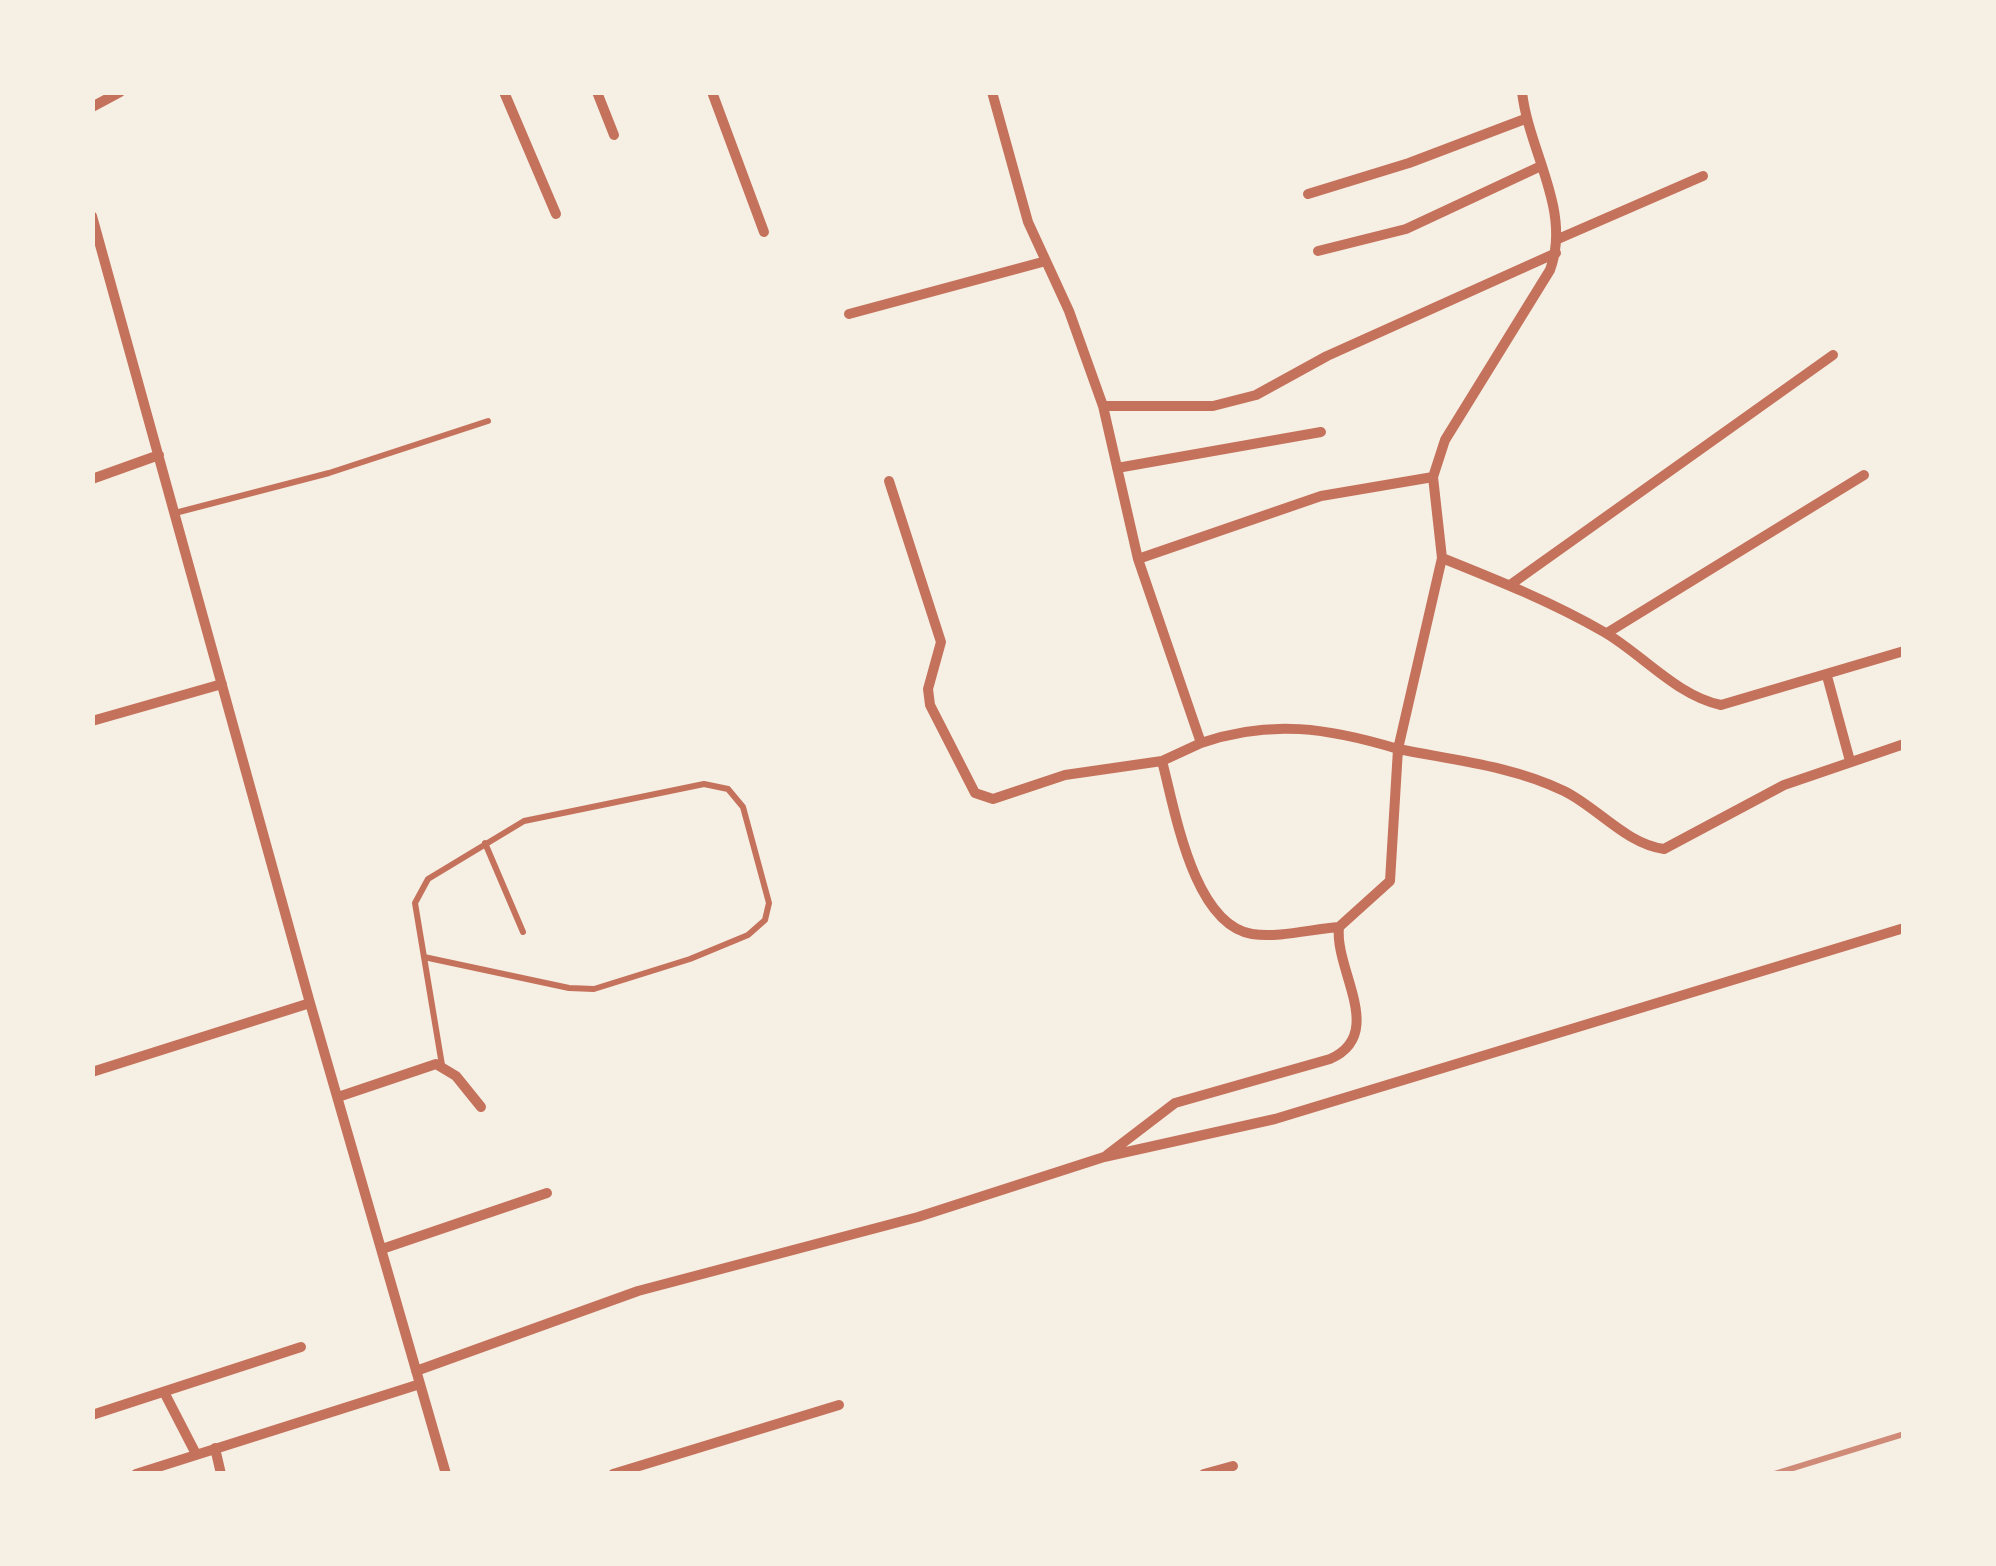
<!DOCTYPE html>
<style>
body{margin:0}
#map{position:relative;width:1996px;height:1566px;overflow:hidden;background:#f6efe4;font-family:Helvetica,sans-serif}
canvas{display:block}
.frame{position:absolute;inset:0;border:95px solid #f6efe4;pointer-events:none}
</style>
<div id="map">
<canvas width="1996" height="1566"></canvas>
<div class="frame"></div>
</div>
<script>
const ctx = document.querySelector('canvas').getContext('2d');
ctx.lineJoin = 'round';
function strokePath(path, color, width, dash) {
  ctx.strokeStyle = color;
  ctx.lineWidth = width;
  ctx.lineCap = dash ? 'butt' : 'round';
  ctx.setLineDash(dash || []);
  ctx.stroke(path);
}
strokePath(new Path2D(`
 M 175,513 L 329,473 L 488,421
 M 485,843 L 523,932
 M 424,957 L 569,988 L 594,989 L 690,959 L 748,935 L 765,920 L 769,903 L 743,807 L 728,789 L 704,784 L 524,821 L 428,879 L 415,903 L 442,1065`), '#c5725c', 6);
strokePath(new Path2D(`
 M 504,92 L 556,214
 M 597,92 L 614,135
 M 712,92 L 764,232
 M 992,92 L 1028,222 L 1069,311 L 1103,406 L 1138,559 L 1321,496 L 1433,477 L 1445,440 L 1550,270 C 1572,210 1529,153 1522,92
 M 92,107 L 120,92
 M 1308,194 L 1409,163 L 1525,119
 M 92,216 L 310,1003 L 446,1474
 M 1558,239 L 1703,176
 M 1318,251 L 1406,229 L 1541,166
 M 849,314 L 1046,261
 M 1103,406 L 1213,406 L 1256,395 L 1327,356 L 1556,253
 M 1117,468 L 1321,432
 M 1433,477 L 1442,558 L 1398,749 C 1453,760 1513,766 1564,791 C 1597,807 1626,844 1664,849 L 1784,785 L 1904,744
 M 92,479 L 159,455
 M 889,481 L 941,642 L 928,689 L 930,705 L 975,793 L 993,799 L 1065,775 L 1162,761 L 1201,743
 M 1442,558 C 1497,580 1552,602 1604,632 C 1642,654 1677,696 1721,705 L 1904,651
 M 1510,585 L 1833,355
 M 1607,633 L 1864,475
 M 1827,676 L 1850,761
 M 92,721 L 222,684
 M 1162,761 C 1175,810 1193,924 1252,934 C 1279,938 1312,929 1339,927
 M 92,1072 L 310,1003
 M 338,1097 L 436,1064 L 456,1076 L 481,1107
 M 1107,1155 L 1175,1103 L 1330,1059 C 1387,1034 1334,970 1339,927 L 1390,881 L 1398,749 C 1329,728 1270,719 1201,743 L 1138,559
 M 382,1249 L 547,1193
 M 416,1371 L 638,1291 L 918,1217 L 1104,1157 L 1275,1119 L 1904,928
 M 164,1392 L 196,1454
 M 92,1415 L 301,1347
 M 215,1448 L 221,1474
 M 136,1474 L 420,1384
 M 613,1474 L 839,1405
 M 1204,1474 L 1233,1466`), '#c5725c', 10);
strokePath(new Path2D(`
 M 1774,1474 L 1904,1434`), '#cf8b77', 6);
</script>
